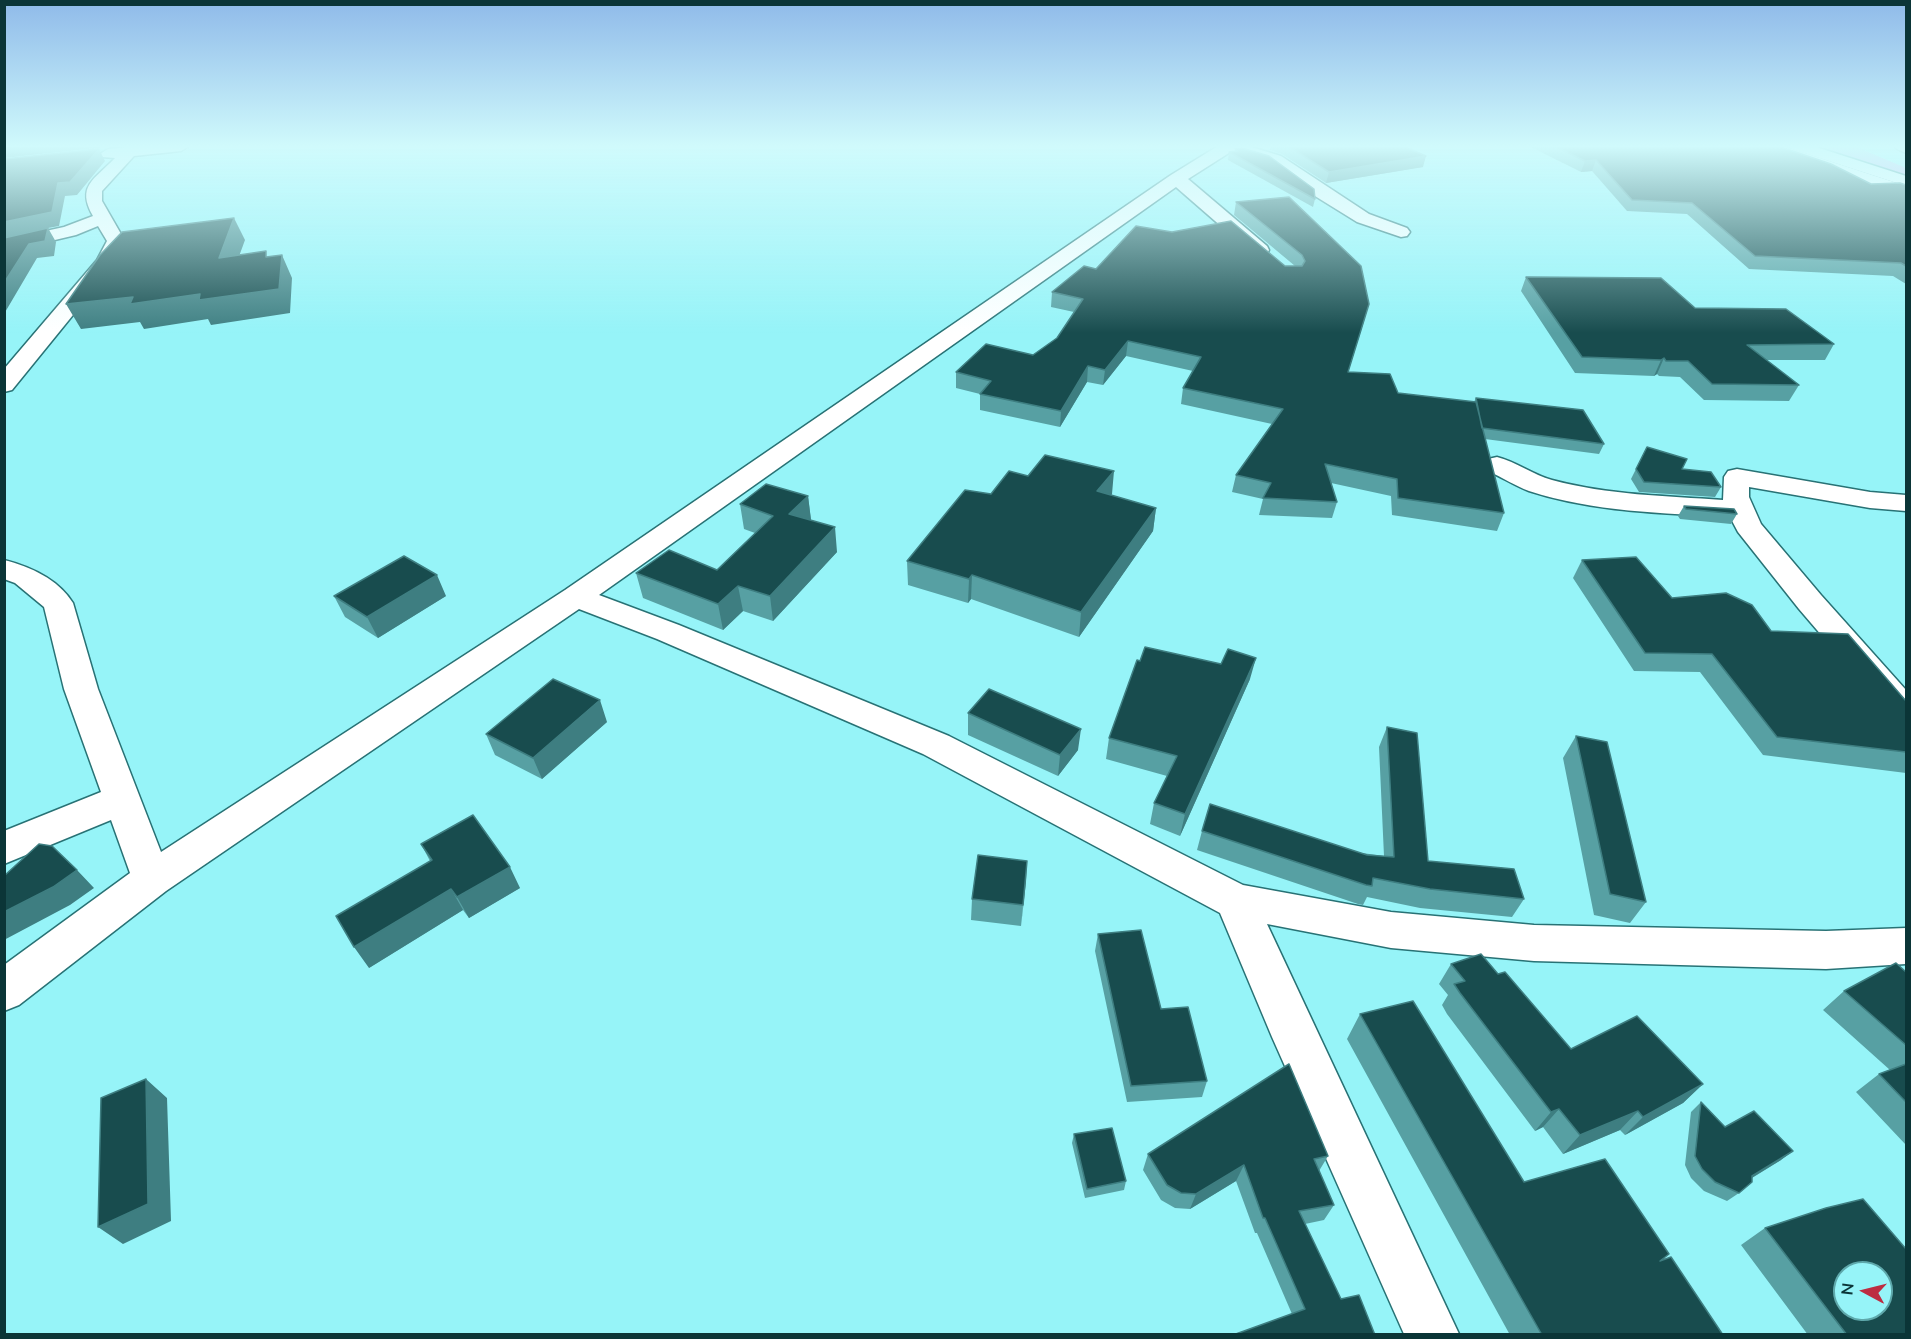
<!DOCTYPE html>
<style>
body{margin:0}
#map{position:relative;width:1911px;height:1339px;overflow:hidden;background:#96f4f8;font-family:Mulish,sans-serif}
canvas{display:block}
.frame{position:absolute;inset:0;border:6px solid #0b3537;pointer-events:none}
.north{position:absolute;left:1833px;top:1261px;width:60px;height:60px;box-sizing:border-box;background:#96f4f8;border:2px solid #5ea8ab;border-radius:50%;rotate:277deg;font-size:16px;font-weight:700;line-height:24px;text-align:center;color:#0b3537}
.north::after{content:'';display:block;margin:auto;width:21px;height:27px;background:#bd2c41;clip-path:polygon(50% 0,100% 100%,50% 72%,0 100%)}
</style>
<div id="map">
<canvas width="1911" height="1339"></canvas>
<div class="frame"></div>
<div class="north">N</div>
</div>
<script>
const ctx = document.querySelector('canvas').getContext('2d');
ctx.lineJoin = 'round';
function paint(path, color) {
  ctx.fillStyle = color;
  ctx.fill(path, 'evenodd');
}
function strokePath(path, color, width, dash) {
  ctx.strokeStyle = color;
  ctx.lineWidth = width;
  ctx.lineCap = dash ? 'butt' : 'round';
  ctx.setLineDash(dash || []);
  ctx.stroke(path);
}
paint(new Path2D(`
 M 1816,146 L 1854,146 L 1906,168 L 1906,176 Z`), '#dea7ee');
const minor = new Path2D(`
 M 139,146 L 189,146 L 181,151 L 134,156 L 102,191 L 102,201 L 125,241 L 116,262 L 12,390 L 4,392 L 4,369 L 97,260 L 107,241 L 98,226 L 76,235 L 4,252 L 4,240 L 64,227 L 93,216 C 76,186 94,180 115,158 L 102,157 L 100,154 L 108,149 Z
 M 1218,146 L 1248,146 L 1281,156 L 1369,214 L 1407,228 L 1410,232 L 1407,236 L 1401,237 L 1357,222 L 1315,196 L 1269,162 L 1232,151 L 1188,179 L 1267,246 L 1269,250 L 1267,254 L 1253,254 L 1176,187 L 599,595 L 679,625 L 949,736 L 1243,885 L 1391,912 L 1534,925 L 1826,931 L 1906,928 L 1906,964 L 1826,969 L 1534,961 L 1391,948 L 1267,924 L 1459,1334 L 1404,1334 L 1272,1037 L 1220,913 L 923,754 L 657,639 L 579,609 L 166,891 L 19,1005 L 4,1011 L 4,965 L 130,873 L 111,820 L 4,864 L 4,831 L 101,792 L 64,689 L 44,607 L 15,583 L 4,579 L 4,560 C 31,567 58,579 73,603 L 98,689 L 161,852 L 565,590 L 1171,175 Z
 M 1760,146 L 1783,146 L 1906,186 L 1906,196 L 1763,149 Z
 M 1497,457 C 1517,462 1533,475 1552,480 C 1608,495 1666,496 1723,500 L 1724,477 L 1728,471 L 1737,469 L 1870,492 L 1906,495 L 1906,511 L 1870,508 L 1749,487 L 1749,497 L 1761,524 L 1821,595 L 1906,690 L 1906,723 L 1894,720 L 1799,609 L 1738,532 L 1730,517 C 1663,513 1593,512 1529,491 C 1515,486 1502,477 1488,471 L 1484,465 L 1488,459 Z`);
const motorway = new Path2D(`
 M 1789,146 L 1813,146 L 1906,176 L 1906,186 L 1792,149 Z
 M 1894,146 L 1906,146 L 1906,153 L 1897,149 Z`);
strokePath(minor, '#287275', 3);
strokePath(motorway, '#287275', 3);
paint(minor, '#fff');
paint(motorway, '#fff');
paint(new Path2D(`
 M 1271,146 L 1403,146 L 1423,167 L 1326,183 L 1282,154 L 1270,150 Z
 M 1529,146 L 1778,146 L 1871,184 L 1906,185 L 1906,284 L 1893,276 L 1749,269 L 1687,214 L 1627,211 L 1592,171 L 1581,172 Z
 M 1235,149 L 1315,199 L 1313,207 L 1228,160 L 1229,152 L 1235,151 Z
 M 1289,197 L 1365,318 L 1348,372 L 1398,393 L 1474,402 L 1476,398 L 1604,444 L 1599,454 L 1485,439 L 1504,513 L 1497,531 L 1392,515 L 1391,496 L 1331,483 L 1337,502 L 1332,518 L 1259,515 L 1263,499 L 1232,492 L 1236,475 L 1272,424 L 1181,404 L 1183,388 L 1193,371 L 1126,356 L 1103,385 L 1087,382 L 1060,427 L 980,410 L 980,394 L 956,388 L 956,372 L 1033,355 L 1057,338 L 1074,312 L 1051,307 L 1052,292 L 1096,269 L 1295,266 L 1234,215 L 1236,202 Z
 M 1526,277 L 1695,308 L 1834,344 L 1825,360 L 1766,360 L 1799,385 L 1789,401 L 1704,400 L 1680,377 L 1659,376 L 1657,374 L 1654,376 L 1575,373 L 1521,291 Z
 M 1647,447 L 1682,469 L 1721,487 L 1715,497 L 1639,492 L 1631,479 Z
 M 1028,476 L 1112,494 L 1111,495 L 1156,508 L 1153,531 L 1079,637 L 971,599 L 968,603 L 908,585 L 907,561 Z
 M 808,496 L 811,520 L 837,552 L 773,621 L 743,611 L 723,630 L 643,598 L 636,573 L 717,570 L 755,533 L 744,529 L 740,504 Z
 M 1684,506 L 1737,514 L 1731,524 L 1680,519 L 1678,516 Z
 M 1582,560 L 1672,598 L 1771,631 L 1906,701 L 1906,773 L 1763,755 L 1700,672 L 1634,671 L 1573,578 Z
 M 334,596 L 446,596 L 378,638 L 345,617 Z
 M 1250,679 L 1180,836 L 1150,824 L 1154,803 L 1167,776 L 1106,759 L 1109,738 Z
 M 968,713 L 1078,750 L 1058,776 L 968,735 Z
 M 607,722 L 542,779 L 495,755 L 486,734 Z
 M 1387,727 L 1428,861 L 1524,899 L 1512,917 L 1420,908 L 1367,897 L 1363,905 L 1358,904 L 1197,850 L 1202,831 L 1384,856 L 1379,747 Z
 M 1576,736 L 1646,902 L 1630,923 L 1594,915 L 1563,758 Z
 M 421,844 L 520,888 L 469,918 L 463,910 L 369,968 L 430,861 Z
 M 1027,861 L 1021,926 L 971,920 L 972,899 Z
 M 1098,934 L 1161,1009 L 1207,1081 L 1202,1097 L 1127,1102 L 1095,951 Z
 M 1451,964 L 1498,974 L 1571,1049 L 1703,1084 L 1683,1103 L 1625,1135 L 1620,1130 L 1563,1154 L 1543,1127 L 1535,1131 L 1447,1014 L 1442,1005 L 1448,995 L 1439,984 Z
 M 1906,972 L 1906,1145 L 1856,1092 L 1879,1074 L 1890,1070 L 1823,1010 L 1844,991 Z
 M 1360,1014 L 1524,1182 L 1660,1261 L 1723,1335 L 1510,1335 L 1347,1039 Z
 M 1701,1102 L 1725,1127 L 1781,1160 L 1752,1178 L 1739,1193 L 1727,1201 L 1704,1191 L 1691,1178 L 1685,1165 L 1691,1112 Z
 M 1074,1134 L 1126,1181 L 1124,1190 L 1085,1198 L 1072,1143 Z
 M 1148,1154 L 1328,1156 L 1319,1171 L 1334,1205 L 1324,1220 L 1305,1224 L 1341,1299 L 1292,1314 L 1257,1233 L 1255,1233 L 1236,1181 L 1190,1209 L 1175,1208 L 1161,1200 L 1143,1170 Z
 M 1765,1228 L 1906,1335 L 1808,1335 L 1741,1245 Z`), '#57a0a3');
paint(new Path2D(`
 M 4,146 L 115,146 L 4,158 Z
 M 99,149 L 105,161 L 77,195 L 65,196 L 59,226 L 48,228 L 56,242 L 54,256 L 37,258 L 4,314 L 4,222 L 58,183 Z
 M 1426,156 L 1423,167 L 1326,183 L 1329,172 Z
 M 1596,160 L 1592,171 L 1581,172 L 1585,161 Z
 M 234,218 L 245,240 L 230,281 L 219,258 Z
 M 282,255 L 292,278 L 290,313 L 211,325 L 208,319 L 144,329 L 140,322 L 81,329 L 66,304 Z
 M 1128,341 L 1126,356 L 1103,385 L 1105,370 Z
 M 1664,358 L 1657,374 L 1654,376 L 1661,360 Z
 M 1088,366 L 1087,382 L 1060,427 L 1061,411 Z
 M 1114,471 L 1112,494 L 1094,514 L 1097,491 Z
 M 808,496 L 811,520 L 789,514 Z
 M 1156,508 L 1153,531 L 1079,637 L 1081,612 Z
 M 835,527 L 837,552 L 773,621 L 770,596 Z
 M 437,575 L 446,596 L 378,638 L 367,617 Z
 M 972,575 L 971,599 L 968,603 L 969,579 Z
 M 738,586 L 743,611 L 723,630 L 718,604 Z
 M 1256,658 L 1250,679 L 1180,836 L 1185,814 Z
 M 600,700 L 607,722 L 542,779 L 533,758 Z
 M 1081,729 L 1078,750 L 1058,776 L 1060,755 Z
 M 1027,861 L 1026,882 L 1021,926 L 1023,905 Z
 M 510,867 L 520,888 L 469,918 L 457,897 Z
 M 77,870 L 94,888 L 70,905 L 4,940 L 4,912 Z
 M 451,889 L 463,910 L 369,968 L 354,947 Z
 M 146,1079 L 167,1098 L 171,1221 L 123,1244 L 98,1227 Z
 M 1703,1084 L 1683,1103 L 1625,1135 L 1643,1117 Z
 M 1559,1109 L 1543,1127 L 1535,1131 L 1551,1112 Z
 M 1638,1111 L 1620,1130 L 1563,1154 L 1580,1135 Z
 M 1793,1151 L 1781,1160 L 1740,1185 L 1752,1176 Z
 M 1244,1165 L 1236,1181 L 1190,1209 L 1196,1194 Z`), '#3e7e81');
const building = new Path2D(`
 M 1288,146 L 1403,146 L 1426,156 L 1329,172 Z
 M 1554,146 L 1778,146 L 1831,164 L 1871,184 L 1900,183 L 1906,185 L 1906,266 L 1901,263 L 1755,256 L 1692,203 L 1632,200 L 1596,160 L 1585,161 Z
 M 1242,148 L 1269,156 L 1314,189 L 1315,199 L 1229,152 L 1238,151 L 1235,149 Z
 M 99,149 L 70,182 L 58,183 L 52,212 L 4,222 L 4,159 Z
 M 1289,197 L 1361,266 L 1369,304 L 1348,372 L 1390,374 L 1398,393 L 1476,402 L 1504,513 L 1398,498 L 1397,479 L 1325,464 L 1337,502 L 1263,498 L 1271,483 L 1236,475 L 1283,409 L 1183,388 L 1201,357 L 1128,341 L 1105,370 L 1088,366 L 1061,411 L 980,394 L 991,381 L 956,372 L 986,344 L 1033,355 L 1057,338 L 1083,299 L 1052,292 L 1084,266 L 1096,269 L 1136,226 L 1172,232 L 1231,221 L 1285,266 L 1302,266 L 1305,261 L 1302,255 L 1236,202 Z
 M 234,218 L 219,258 L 266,251 L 266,257 L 282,255 L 279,289 L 199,300 L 200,294 L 130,304 L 133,297 L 66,304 L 100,255 L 122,232 Z
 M 48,228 L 45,241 L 29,244 L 4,283 L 4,238 Z
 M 1526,277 L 1661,278 L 1695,308 L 1786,309 L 1834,344 L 1747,345 L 1799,385 L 1712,384 L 1688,361 L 1666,361 L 1664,358 L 1661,360 L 1582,357 Z
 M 1476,398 L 1583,410 L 1604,444 L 1482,428 Z
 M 1647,447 L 1687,459 L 1682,469 L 1711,472 L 1721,487 L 1644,482 L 1636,469 Z
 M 1045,455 L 1114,471 L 1097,491 L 1156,508 L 1081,612 L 972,575 L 969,579 L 907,561 L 965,490 L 991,494 L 1009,471 L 1028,476 Z
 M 766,484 L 808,496 L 789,514 L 835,527 L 770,596 L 738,586 L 718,604 L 636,573 L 669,550 L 717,570 L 773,516 L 740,504 Z
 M 1684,506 L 1734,509 L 1737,514 L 1686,509 Z
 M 404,556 L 437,575 L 367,617 L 334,596 Z
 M 1636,557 L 1672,598 L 1726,593 L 1752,605 L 1771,631 L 1848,634 L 1906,701 L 1906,752 L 1777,737 L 1712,654 L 1645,653 L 1582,560 Z
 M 1145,647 L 1221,664 L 1228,649 L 1256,658 L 1185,814 L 1154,803 L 1177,756 L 1109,738 L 1137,660 L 1140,661 Z
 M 553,679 L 600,700 L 533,758 L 486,734 Z
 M 989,689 L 1081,729 L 1060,755 L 968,713 Z
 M 1387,727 L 1417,733 L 1428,861 L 1514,869 L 1524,899 L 1430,889 L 1373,878 L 1372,886 L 1366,885 L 1202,831 L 1210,804 L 1367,855 L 1394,857 Z
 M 1576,736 L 1607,742 L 1646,902 L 1610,894 Z
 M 473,815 L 510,867 L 457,897 L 451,889 L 354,947 L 336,916 L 432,860 L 421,844 Z
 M 39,844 L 52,846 L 77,870 L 53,887 L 4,912 L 4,876 Z
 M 978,855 L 1027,861 L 1023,905 L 972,899 Z
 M 1141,930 L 1161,1009 L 1188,1007 L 1207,1081 L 1131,1086 L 1098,934 Z
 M 1481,954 L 1498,974 L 1505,972 L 1571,1049 L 1637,1016 L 1703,1084 L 1643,1117 L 1638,1111 L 1580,1135 L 1559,1109 L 1551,1112 L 1460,993 L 1454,984 L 1465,981 L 1451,964 Z
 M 1896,963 L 1906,972 L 1906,1045 L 1844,991 Z
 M 1413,1001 L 1524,1182 L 1605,1159 L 1669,1254 L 1660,1261 L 1671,1257 L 1723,1335 L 1542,1335 L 1360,1014 Z
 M 1289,1064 L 1328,1156 L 1314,1159 L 1334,1205 L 1299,1211 L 1341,1299 L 1359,1295 L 1375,1335 L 1233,1335 L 1305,1309 L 1265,1218 L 1263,1218 L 1244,1165 L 1196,1194 L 1181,1193 L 1167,1185 L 1148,1154 Z
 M 1906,1064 L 1906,1102 L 1879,1074 Z
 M 146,1079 L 148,1204 L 98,1227 L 101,1098 Z
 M 1701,1102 L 1725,1127 L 1754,1111 L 1793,1151 L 1752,1176 L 1752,1182 L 1739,1193 L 1715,1182 L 1702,1169 L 1695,1156 Z
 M 1112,1128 L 1126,1181 L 1087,1189 L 1074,1134 Z
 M 1863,1199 L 1906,1249 L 1906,1335 L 1847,1335 L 1765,1228 L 1826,1208 ZM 1845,1273 L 1881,1273 L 1881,1309 L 1845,1309 Z`);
paint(building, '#184c4e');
strokePath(building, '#3e7e81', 1.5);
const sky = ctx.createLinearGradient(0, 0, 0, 333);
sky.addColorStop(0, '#8fbae9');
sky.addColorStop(0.44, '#d0fafc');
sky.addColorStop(1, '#d0fafc00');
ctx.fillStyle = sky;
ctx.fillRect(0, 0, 1911, 333);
</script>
